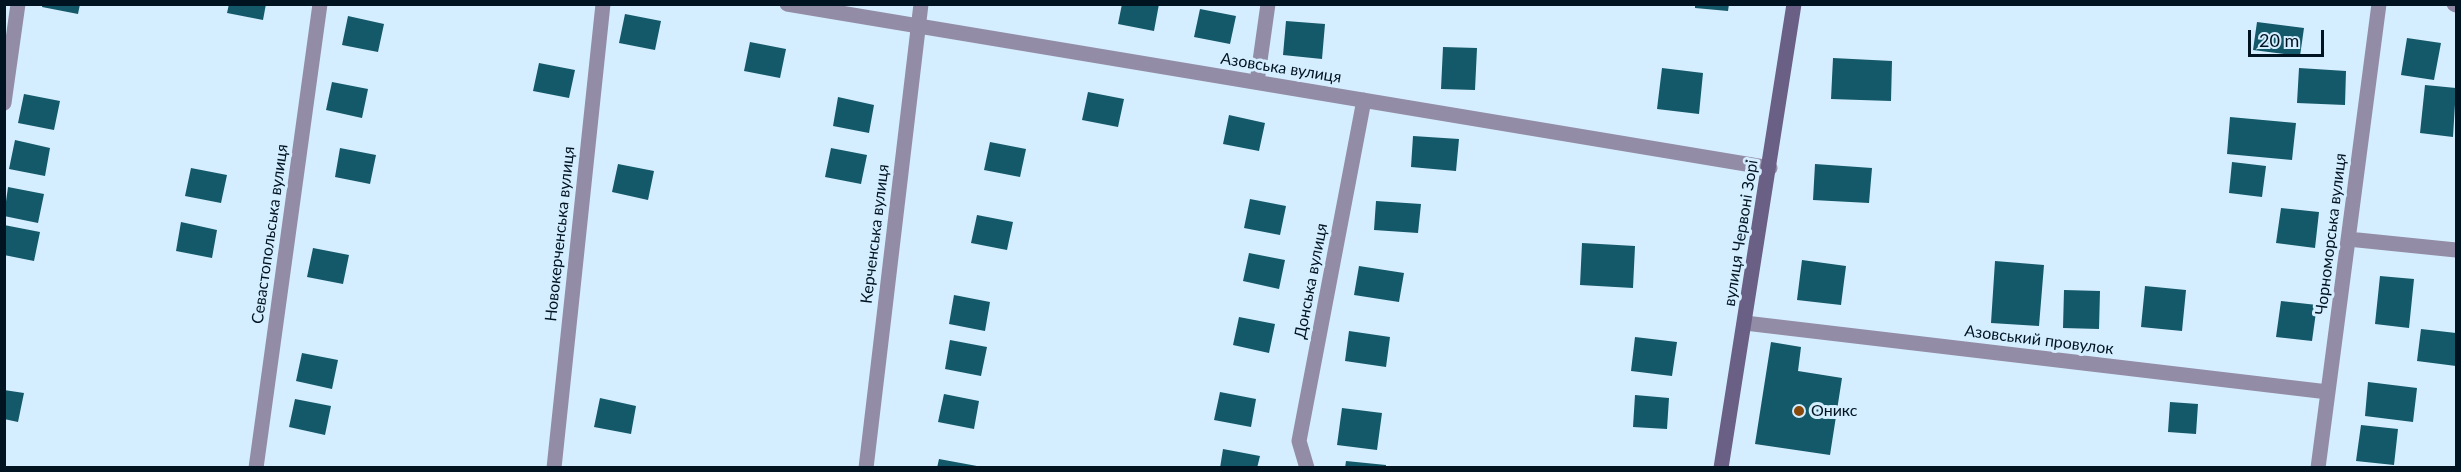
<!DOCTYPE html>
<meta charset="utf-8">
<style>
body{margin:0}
#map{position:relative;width:2461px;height:472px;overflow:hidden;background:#d4eeff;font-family:Lato,sans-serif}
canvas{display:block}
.frame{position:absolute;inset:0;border:6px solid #001321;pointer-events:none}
.scale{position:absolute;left:2248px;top:30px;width:76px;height:27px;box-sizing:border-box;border:3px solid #001321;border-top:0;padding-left:8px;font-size:18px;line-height:21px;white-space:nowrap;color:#001321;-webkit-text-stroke:4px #d4eeff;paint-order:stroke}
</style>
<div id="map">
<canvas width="2461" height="472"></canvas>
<div class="frame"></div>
<div class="scale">20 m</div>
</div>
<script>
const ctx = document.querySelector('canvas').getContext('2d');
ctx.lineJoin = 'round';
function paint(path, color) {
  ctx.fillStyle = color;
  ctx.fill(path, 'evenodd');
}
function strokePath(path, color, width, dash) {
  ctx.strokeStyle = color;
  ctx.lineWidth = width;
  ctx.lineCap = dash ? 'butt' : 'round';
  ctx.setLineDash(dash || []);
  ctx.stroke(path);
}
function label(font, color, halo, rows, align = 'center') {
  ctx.font = font + ' Lato,sans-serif';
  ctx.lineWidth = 6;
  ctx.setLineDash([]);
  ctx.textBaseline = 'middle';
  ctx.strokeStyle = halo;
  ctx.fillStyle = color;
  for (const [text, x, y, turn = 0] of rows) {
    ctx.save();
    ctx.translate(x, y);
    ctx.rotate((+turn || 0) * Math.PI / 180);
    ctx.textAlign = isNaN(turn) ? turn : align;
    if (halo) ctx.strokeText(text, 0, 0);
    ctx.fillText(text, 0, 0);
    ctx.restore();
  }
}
paint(new Path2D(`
 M 43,4 L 80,4 L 78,14 L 42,7 Z
 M 229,4 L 266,4 L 263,20 L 227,13 Z
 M 1122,4 L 1159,4 L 1154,31 L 1118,24 Z
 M 1695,4 L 1729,4 L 1728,11 L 1695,8 Z
 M 1200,9 L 1236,16 L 1230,44 L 1194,37 Z
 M 625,14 L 661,21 L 655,50 L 619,43 Z
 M 348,16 L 384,24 L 378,52 L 342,45 Z
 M 1286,21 L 1325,24 L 1322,59 L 1283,55 Z
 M 2257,22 L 2304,28 L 2300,56 L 2253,50 Z
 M 2407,38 L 2441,43 L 2434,80 L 2401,75 Z
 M 750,42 L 786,49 L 780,78 L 744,71 Z
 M 1443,47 L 1477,48 L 1475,90 L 1441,89 Z
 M 1833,58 L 1892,61 L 1891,101 L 1831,99 Z
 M 539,63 L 575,70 L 569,98 L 533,91 Z
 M 1662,68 L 1703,73 L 1699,114 L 1657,109 Z
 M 2299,68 L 2346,71 L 2345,105 L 2297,103 Z
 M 332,82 L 368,89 L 362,118 L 326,110 Z
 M 2425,85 L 2456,88 L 2453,137 L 2420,133 Z
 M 1088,92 L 1124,99 L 1118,127 L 1082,120 Z
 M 24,94 L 60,101 L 54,130 L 18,123 Z
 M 838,97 L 874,105 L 869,133 L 833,126 Z
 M 1229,115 L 1265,123 L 1259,151 L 1223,144 Z
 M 2230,117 L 2296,123 L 2292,160 L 2227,154 Z
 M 1413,136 L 1459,139 L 1456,171 L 1411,167 Z
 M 15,140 L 50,148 L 45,176 L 9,169 Z
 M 990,142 L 1026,149 L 1020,177 L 984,170 Z
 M 340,148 L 376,155 L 370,184 L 335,177 Z
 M 831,148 L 867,155 L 861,184 L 825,177 Z
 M 2232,162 L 2266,166 L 2262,197 L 2229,193 Z
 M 618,164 L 654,171 L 648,200 L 612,192 Z
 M 1815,164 L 1872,168 L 1869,203 L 1813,200 Z
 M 191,168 L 227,175 L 221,203 L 185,196 Z
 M 8,187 L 44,194 L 38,223 L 4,216 Z
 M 1250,199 L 1286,206 L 1280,235 L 1244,228 Z
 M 1376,201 L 1421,204 L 1418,233 L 1374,230 Z
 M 2281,208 L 2319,212 L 2315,248 L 2276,243 Z
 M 977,215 L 1013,222 L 1007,250 L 971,243 Z
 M 181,222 L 217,230 L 212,258 L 176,251 Z
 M 4,225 L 40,232 L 34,261 L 4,255 Z
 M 1582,243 L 1635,246 L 1633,288 L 1580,285 Z
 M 313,248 L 349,255 L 343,284 L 307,277 Z
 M 1249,253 L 1285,260 L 1279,289 L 1243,281 Z
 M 1802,260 L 1846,266 L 1841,305 L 1797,300 Z
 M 1995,261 L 2044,265 L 2039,326 L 1991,323 Z
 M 1359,266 L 1404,273 L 1399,302 L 1354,295 Z
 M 2380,276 L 2414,279 L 2409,328 L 2375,324 Z
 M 2145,286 L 2186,290 L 2182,331 L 2141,327 Z
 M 2064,290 L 2100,291 L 2099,329 L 2063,328 Z
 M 954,295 L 990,302 L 985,331 L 949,324 Z
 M 2281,301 L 2317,305 L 2312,341 L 2276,337 Z
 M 1239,317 L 1275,324 L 1269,353 L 1233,345 Z
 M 2421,329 L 2456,333 L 2456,366 L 2417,361 Z
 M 1349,331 L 1390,337 L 1386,367 L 1345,361 Z
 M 1635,337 L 1677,342 L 1672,376 L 1631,371 Z
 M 950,340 L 987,347 L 981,376 L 945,369 Z
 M 1771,342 L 1801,347 L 1798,371 L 1842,378 L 1830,455 L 1755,444 Z
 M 302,353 L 338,360 L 332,389 L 296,381 Z
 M 2368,382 L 2417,388 L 2413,422 L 2365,416 Z
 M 4,390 L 24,393 L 18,422 L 4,419 Z
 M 1220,392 L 1256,399 L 1251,427 L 1214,420 Z
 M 944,394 L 979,401 L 974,429 L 938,422 Z
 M 1635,395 L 1669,398 L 1667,429 L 1633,427 Z
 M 600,398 L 636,406 L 631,434 L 594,427 Z
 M 295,399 L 331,406 L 325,435 L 289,427 Z
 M 2170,402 L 2198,404 L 2196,434 L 2168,432 Z
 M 1342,408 L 1382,413 L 1377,450 L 1337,445 Z
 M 2361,425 L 2398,429 L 2394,465 L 2356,461 Z
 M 1223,449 L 1260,456 L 1257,468 L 1220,468 Z
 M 939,459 L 977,466 L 977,468 L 937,468 Z
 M 1346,461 L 1386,465 L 1386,468 L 1345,468 Z`), '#145969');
strokePath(new Path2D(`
 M 787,4 L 1770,168
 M 2454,4 L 2456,5
 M 1257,82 L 1268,4
 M 4,103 L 18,4
 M 2348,239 L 2456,250
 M 1745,323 L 2328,392
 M 256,468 L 320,4
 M 554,468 L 603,4
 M 866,468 L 921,4
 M 1307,468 L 1299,441 L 1364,100
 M 2318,468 L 2379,4`), '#938ca7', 15);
strokePath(new Path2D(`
 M 1721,468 L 1794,4`), '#6a5f85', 15);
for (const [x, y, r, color] of [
 [1799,411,6,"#87490c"]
]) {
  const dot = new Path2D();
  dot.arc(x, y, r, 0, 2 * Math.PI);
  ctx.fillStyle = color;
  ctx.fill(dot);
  strokePath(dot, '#d4eeff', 2);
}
label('16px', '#001321', '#d4eeff', [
 ["Азовська вулиця",1281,68,9],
 ["вулиця Червоні Зорі",1741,233,-81],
 ["Севастопольська вулиця",270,234,-82],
 ["Новокерченська вулиця",560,234,-84],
 ["Керченська вулиця",875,234,-83],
 ["Чорноморська вулиця",2331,234,-83],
 ["Донська вулиця",1311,281,-79],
 ["Азовський провулок",2039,340,7]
]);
label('16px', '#001321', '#d4eeff', [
 ["Оникс",1811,411]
], 'left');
</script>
